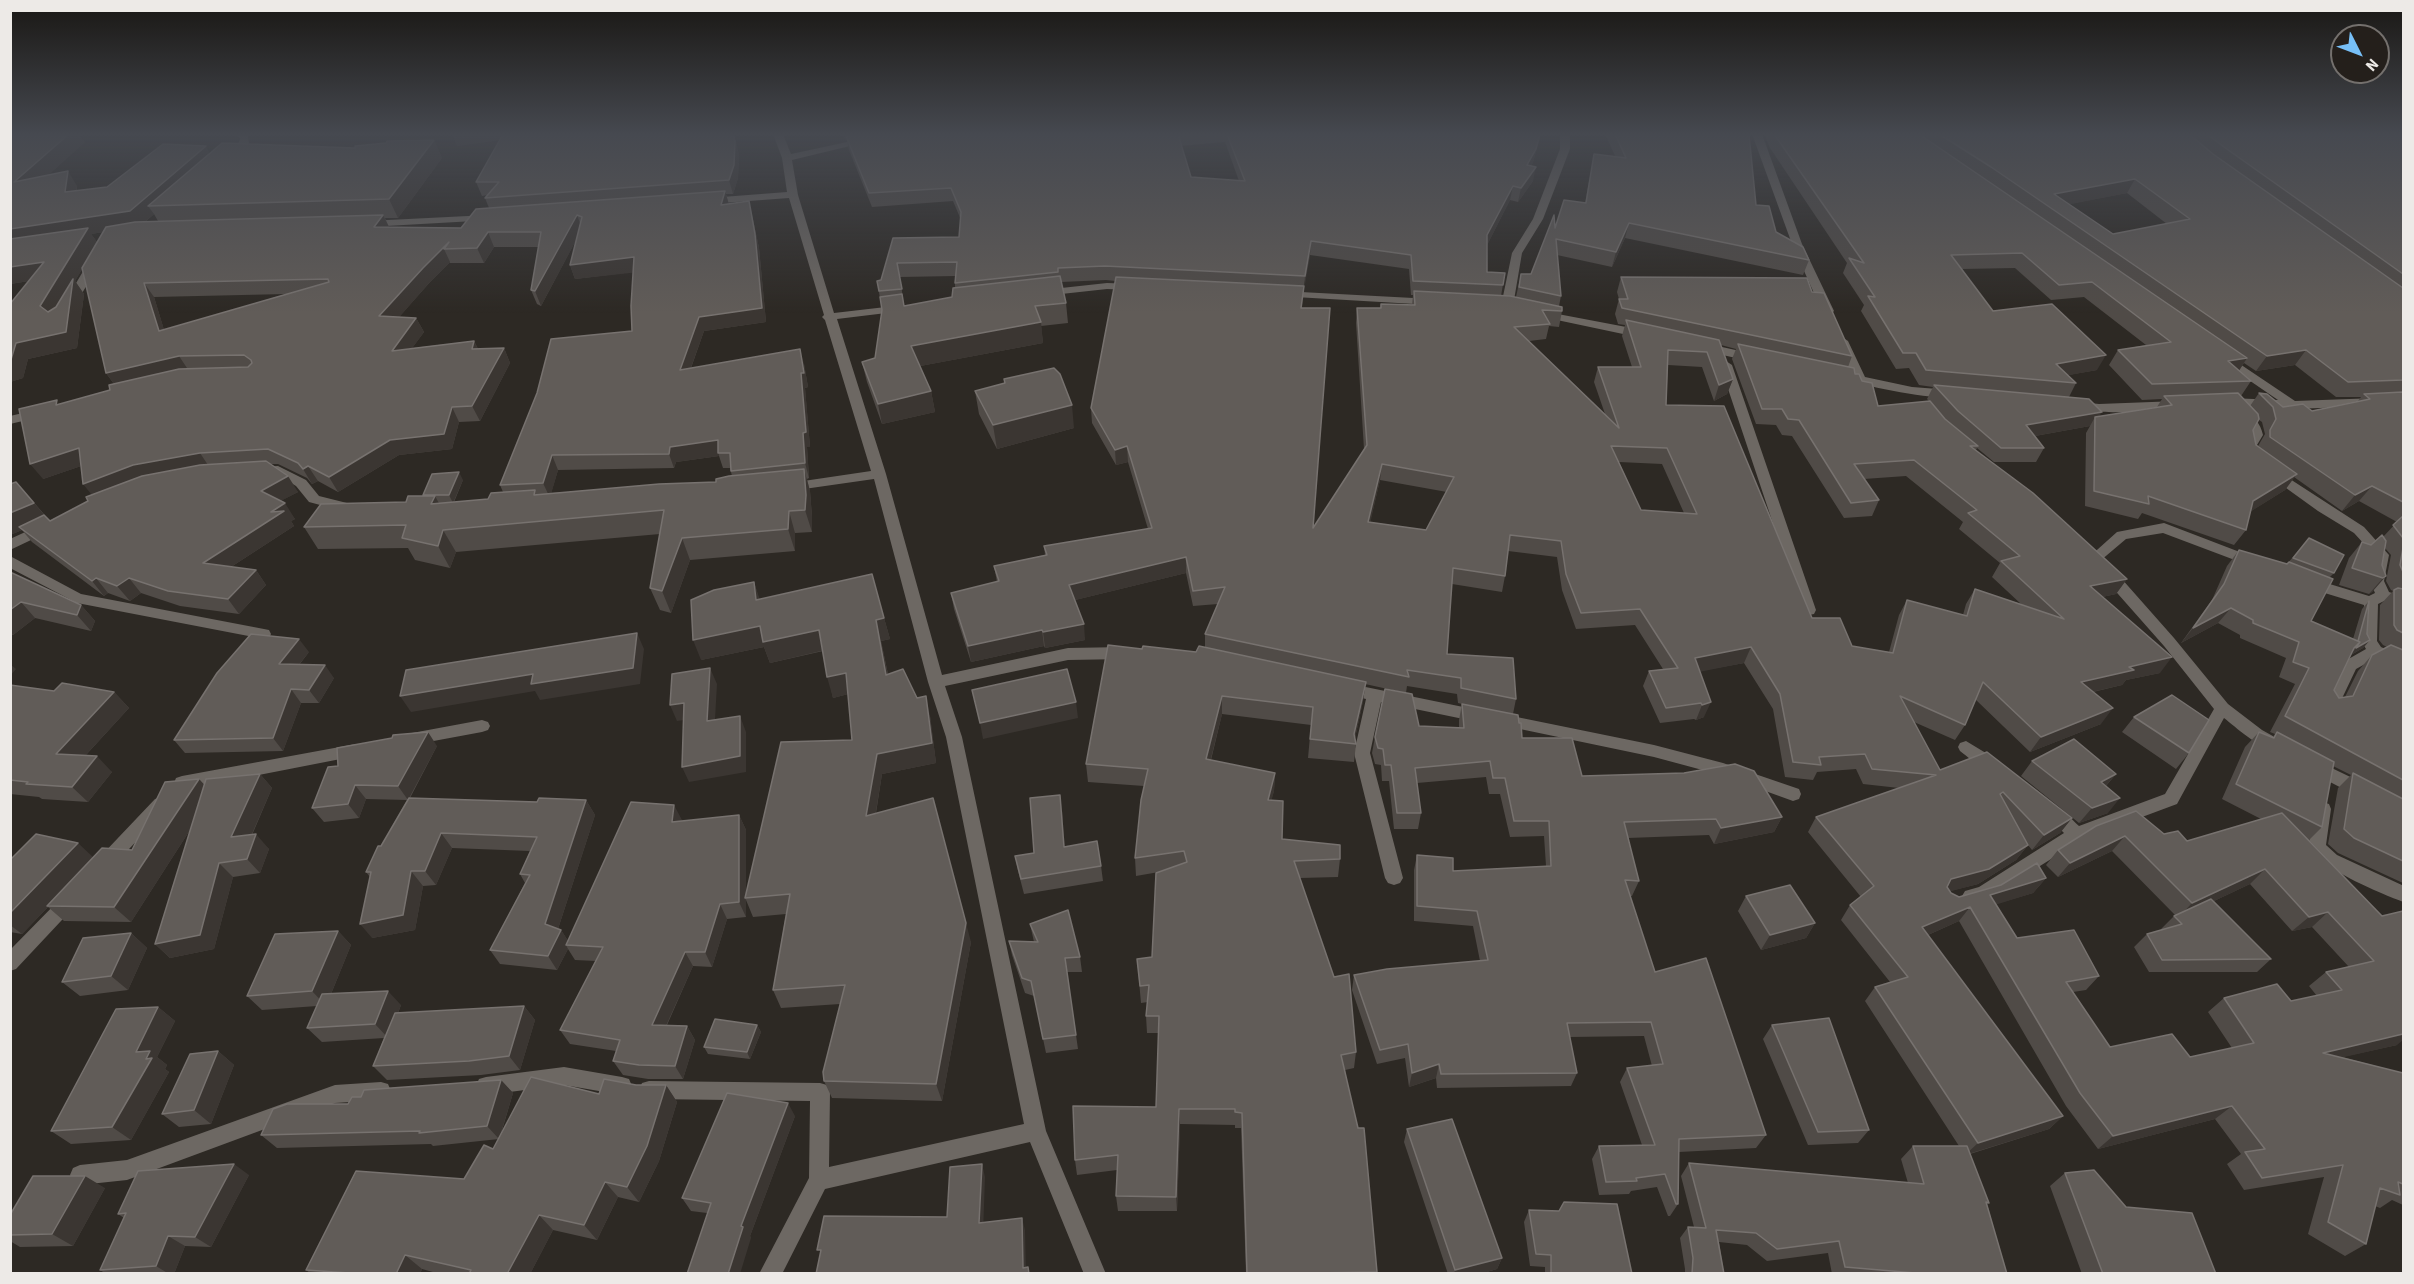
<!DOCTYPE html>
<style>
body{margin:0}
#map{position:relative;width:2414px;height:1284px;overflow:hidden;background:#2d2924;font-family:"Source Sans 3",sans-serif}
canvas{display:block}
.frame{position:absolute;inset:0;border:12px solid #edeae7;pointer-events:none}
.north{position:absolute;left:2330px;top:24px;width:60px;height:60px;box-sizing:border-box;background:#241f1b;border:2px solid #74706d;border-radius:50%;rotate:132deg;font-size:16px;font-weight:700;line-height:24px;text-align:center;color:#edeae7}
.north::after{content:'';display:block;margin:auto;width:21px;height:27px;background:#77bff7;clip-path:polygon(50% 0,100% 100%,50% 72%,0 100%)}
</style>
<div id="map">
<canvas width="2414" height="1284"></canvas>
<div class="frame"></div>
<div class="north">N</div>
</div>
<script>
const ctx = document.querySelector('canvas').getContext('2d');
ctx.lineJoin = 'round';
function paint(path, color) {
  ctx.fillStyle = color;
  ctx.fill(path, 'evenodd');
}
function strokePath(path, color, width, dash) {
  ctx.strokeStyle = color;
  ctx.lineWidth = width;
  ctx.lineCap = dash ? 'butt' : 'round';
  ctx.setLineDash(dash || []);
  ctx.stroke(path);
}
paint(new Path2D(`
 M 234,134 L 248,135 L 249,143 L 230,159 L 225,156 L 239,142 L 240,138 Z
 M 773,134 L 783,134 L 791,154 L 884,134 L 900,134 L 792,160 L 798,195 L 834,313 L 903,305 L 909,308 L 903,311 L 837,319 L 886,474 L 942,675 L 1068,648 L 1125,647 L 1130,649 L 1133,653 L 1130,657 L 1125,659 L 1068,660 L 945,686 L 962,737 L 1046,1131 L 1106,1274 L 1084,1274 L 1030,1142 L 825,1189 L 782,1274 L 759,1274 L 809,1178 L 810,1101 L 649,1099 L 642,1097 L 639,1090 L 642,1083 L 649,1081 L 820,1083 L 827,1085 L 830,1092 L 829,1167 L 1024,1124 L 946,737 L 928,682 L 874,479 L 790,491 L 783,487 L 790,483 L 871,471 L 825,320 L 822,317 L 824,315 L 789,198 L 709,204 L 704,201 L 709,198 L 787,192 L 782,158 Z
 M 1560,134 L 1570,134 L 1570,149 L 1543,219 L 1522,253 L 1513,306 L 1511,308 L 1503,308 L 1501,306 L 1512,253 L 1533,219 L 1560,149 Z
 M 1752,134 L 1762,134 L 1802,244 L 1834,311 L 1832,313 L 1828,314 L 1822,311 L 1792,244 Z
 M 488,215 L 492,216 L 492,220 L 368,227 L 363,224 L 368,221 Z
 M 94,260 L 100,263 L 75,305 L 73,307 L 65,307 L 63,305 L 88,263 Z
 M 1107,283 L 1135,284 L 1141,287 L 1135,290 L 1107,289 L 1043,296 L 1037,293 L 1043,290 Z
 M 1282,291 L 1432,299 L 1438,302 L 1432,305 L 1278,296 L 1278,292 Z
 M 1542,311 L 1642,330 L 1648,334 L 1642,338 L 1538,316 L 1536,314 Z
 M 1842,337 L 1848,341 L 1865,377 L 1912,387 L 1951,390 L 1957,394 C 1945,405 1857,383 1838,379 L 1838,373 L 1851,374 L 1836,341 Z
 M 1704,343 L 1758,355 L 1760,358 L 1754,362 L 1700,350 L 1700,344 Z
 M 2225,354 L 2295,401 L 2404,397 L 2404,405 L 2292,409 L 2225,405 L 2223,402 L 2225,399 L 2229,398 L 2278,400 L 2221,361 L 2219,358 Z
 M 1726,361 L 1732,365 L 1816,610 L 1814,614 L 1809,615 L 1802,610 L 1720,365 Z
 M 2178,401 L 2184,405 L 2182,408 C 2165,412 2085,416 2074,406 L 2080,402 L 2099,404 Z
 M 40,409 L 46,413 L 44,416 L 10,424 L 10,416 Z
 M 2241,409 C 2252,413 2261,424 2263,435 L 2257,445 L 2259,456 L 2252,460 L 2245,456 L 2244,445 L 2251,435 L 2249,428 L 2235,413 Z
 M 278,466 L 306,480 L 319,496 L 355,505 L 357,508 L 350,513 L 309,502 L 296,486 L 276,474 L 257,475 L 250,471 L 257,467 Z
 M 2273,468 L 2364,527 L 2389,555 L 2384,581 L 2389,592 L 2404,597 L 2404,608 L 2384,601 L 2378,604 L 2377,641 L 2381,647 L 2404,658 L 2404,671 L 2376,658 L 2356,669 L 2336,711 L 2324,711 L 2322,707 L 2345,661 L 2366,649 L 2362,642 L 2364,605 L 2305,587 L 2303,583 L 2310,578 L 2369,596 L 2375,593 L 2370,581 L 2375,556 L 2354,533 L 2318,511 L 2268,475 L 2266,472 L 2268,469 Z
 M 45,523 L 52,528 L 50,531 L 10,550 L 10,539 Z
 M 2164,523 L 2258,559 L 2260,562 L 2253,567 L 2248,565 L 2163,533 L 2126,539 L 2100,561 L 2095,563 L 2088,558 L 2117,532 Z
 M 10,556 L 81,594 L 264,629 L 269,630 L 271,634 L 269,638 L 264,639 L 77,603 L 10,568 Z
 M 2108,568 L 2113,569 L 2174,638 L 2228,704 L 2262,730 L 2280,740 L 2282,744 L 2280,748 C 2264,754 2237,728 2224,718 L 2177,804 L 2083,839 L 1989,898 L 1971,904 L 1965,901 L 1962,896 L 1965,891 L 1979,887 L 2064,833 L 2044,813 L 2046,808 C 2059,804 2070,818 2079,826 L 2165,794 L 2214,709 L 2164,646 L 2103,577 L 2101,573 L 2103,569 Z
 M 1346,683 L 1478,710 L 1484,712 L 1486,716 L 1484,720 L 1478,722 L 1381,702 L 1370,753 L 1403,878 L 1400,883 L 1394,885 L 1388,883 L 1385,878 L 1354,753 L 1366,699 L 1341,693 L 1338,689 L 1341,685 Z
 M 1502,714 L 1654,745 L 1723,763 L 1799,789 L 1801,794 L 1799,799 L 1793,801 L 1721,775 L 1654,757 L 1496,724 L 1494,720 L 1496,716 Z
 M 482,720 L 488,722 L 490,726 L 488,730 L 482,732 L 412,745 L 406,743 L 404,739 L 406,735 L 412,733 Z
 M 1966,741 L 1999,761 L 2001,766 L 1999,771 C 1986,775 1971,759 1960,751 L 1958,747 L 1960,743 Z
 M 356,744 L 362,746 L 364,750 L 362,754 L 356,756 L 182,790 L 176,788 L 174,783 L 176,778 L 182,776 Z
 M 2313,759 L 2367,785 L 2369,790 L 2367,795 L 2361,797 L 2355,795 L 2307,770 L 2305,765 L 2307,760 Z
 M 161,797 L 167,799 L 169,804 L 167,809 L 111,868 L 105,870 L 99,868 L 96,863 L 99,858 L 155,799 Z
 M 2323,802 L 2329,804 L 2331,809 L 2326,845 L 2337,855 L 2404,886 L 2404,902 C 2381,894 2318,867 2308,847 L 2315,809 L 2317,804 Z
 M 70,892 L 76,895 L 79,900 L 76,905 L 16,969 L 10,971 L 10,950 L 64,895 Z
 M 564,1067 L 622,1077 L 629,1079 L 632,1086 L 629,1093 L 622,1095 L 564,1085 L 486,1095 L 479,1093 L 476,1086 L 479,1079 L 486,1077 Z
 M 381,1082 L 388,1084 L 391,1091 L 388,1098 L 381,1100 L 335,1103 L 127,1180 L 80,1185 L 73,1182 L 70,1175 L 73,1168 L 80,1165 L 127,1160 L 335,1085 Z`), '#6d6863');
paint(new Path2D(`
 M 10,134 L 85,142 L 48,175 L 77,186 L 77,191 L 107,187 L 210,153 L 355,148 L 434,140 L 442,158 L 398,218 L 385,218 L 389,227 L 461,228 L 489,208 L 485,198 L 488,195 L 482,196 L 476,182 L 500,140 L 457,146 L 452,134 L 734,134 L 739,155 L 738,178 L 733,194 L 726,194 L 729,204 L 749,201 L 759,248 L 766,322 L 704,331 L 691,368 L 804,364 L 808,387 L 805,388 L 810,447 L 807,447 L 809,478 L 807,479 L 810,491 L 812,517 L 812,532 L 795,533 L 795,551 L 690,560 L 671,613 L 660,610 L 650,588 L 660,534 L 456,552 L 450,568 L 415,560 L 408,548 L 318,549 L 304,527 L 406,502 L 423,496 L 463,480 L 454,502 L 488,499 L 503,492 L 500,485 L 632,331 L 633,272 L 575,279 L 570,265 L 576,240 L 541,306 L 537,304 L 531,290 L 538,247 L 494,247 L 484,263 L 450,263 L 450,262 L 430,282 L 399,317 L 416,318 L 424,332 L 412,348 L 474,341 L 478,349 L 504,348 L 510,363 L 480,421 L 459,422 L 452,449 L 399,455 L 338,492 L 318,481 L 312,484 L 307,478 L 278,464 L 270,464 L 298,492 L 280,501 L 295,519 L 291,521 L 294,526 L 231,567 L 256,570 L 266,585 L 239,614 L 180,606 L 141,593 L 130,601 L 108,593 L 104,596 L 32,542 L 22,530 L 10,535 L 16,482 L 50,521 L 88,501 L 92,495 L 81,466 L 43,479 L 61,404 L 110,390 L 114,384 L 106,373 L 82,269 L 75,281 L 84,294 L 77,348 L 28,359 L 23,378 L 10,382 L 10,304 L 29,281 L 10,284 ZM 154,214 L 158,221 L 145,222 ZM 103,232 L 97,242 L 91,234 ZM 286,294 L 164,330 L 154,297 ZM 719,456 L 723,468 L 730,468 L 732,476 L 716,482 L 551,493 L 558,470 L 674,468 L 676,462 Z
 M 842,134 L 1541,134 L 1533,162 L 1531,166 L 1533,181 L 1518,202 L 1510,200 L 1487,245 L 1487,272 L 1505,273 L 1501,296 L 1516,297 L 1521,274 L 1531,274 L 1555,228 L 1585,203 L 1594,154 L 1615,156 L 1605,134 L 1749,134 L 1756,205 L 1776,232 L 1809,260 L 1803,275 L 1625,238 L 1612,267 L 1557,255 L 1561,296 L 1559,306 L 1562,311 L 1559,327 L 1549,326 L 1546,339 L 1529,341 L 1605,414 L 1594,382 L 1598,367 L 1632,367 L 1622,336 L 1625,325 L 1618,324 L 1615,314 L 1619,299 L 1617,292 L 1621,277 L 1812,292 L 1852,356 L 1848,367 L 1862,381 L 1878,406 L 1929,401 L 1927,399 L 1933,387 L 1919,385 L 1909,368 L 1896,369 L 1861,311 L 1864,305 L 1843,273 L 1847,263 L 1770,148 L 1764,134 L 2403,134 L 2403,883 L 2338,853 L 2328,844 L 2338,788 L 2351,775 L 2333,766 L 2322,827 L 2309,840 L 2382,916 L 2397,1045 L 2342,1057 L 2403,1073 L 2403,1205 L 2392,1200 L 2380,1208 L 2375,1206 L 2366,1244 L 2345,1256 L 2308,1234 L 2324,1177 L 2244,1190 L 2227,1164 L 2241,1154 L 2215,1119 L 2098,1149 L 2066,1106 L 1959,921 L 1928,935 L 2063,1116 L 2049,1129 L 1970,1154 L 1989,1203 L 1987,1204 L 2007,1274 L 1832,1274 L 1828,1253 L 1767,1261 L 1747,1245 L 1719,1242 L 1724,1274 L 1685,1274 L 1685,1269 L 1680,1238 L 1688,1227 L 1694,1227 L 1681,1176 L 1689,1163 L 1908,1183 L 1901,1159 L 1913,1146 L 1959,1146 L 1865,1001 L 1875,987 L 1890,982 L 1841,920 L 1850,905 L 1861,897 L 1808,832 L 1816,817 L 1899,788 L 1863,784 L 1856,769 L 1817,772 L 1813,780 L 1785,777 L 1773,709 L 1744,663 L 1700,671 L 1704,717 L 1696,720 L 1694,719 L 1660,723 L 1643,686 L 1649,671 L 1663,669 L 1635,625 L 1576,629 L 1562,590 L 1557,557 L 1508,551 L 1505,576 L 1502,592 L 1452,584 L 1447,654 L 1516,699 L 1513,714 L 1522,738 L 1582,776 L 1782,817 L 1774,832 L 1714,844 L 1709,835 L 1628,838 L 1639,881 L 1632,896 L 1630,896 L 1655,972 L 1766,1135 L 1756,1148 L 1679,1152 L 1678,1204 L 1670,1216 L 1668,1216 L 1657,1187 L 1631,1191 L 1629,1194 L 1599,1195 L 1592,1159 L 1599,1146 L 1642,1145 L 1620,1082 L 1627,1068 L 1652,1066 L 1644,1036 L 1570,1037 L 1577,1073 L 1571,1086 L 1437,1088 L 1436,1078 L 1409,1087 L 1405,1058 L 1377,1064 L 1352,990 L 1354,975 L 1480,961 L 1473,926 L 1414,921 L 1414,870 L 1417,855 L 1453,871 L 1546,866 L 1544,836 L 1510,837 L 1500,794 L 1489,794 L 1486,777 L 1417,783 L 1421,813 L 1418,829 L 1394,829 L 1389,781 L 1382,781 L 1381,765 L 1375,764 L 1372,753 L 1375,737 L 1406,693 L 1365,684 L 1363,701 L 1355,738 L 1356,744 L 1354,762 L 1308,758 L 1311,725 L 1222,714 L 1211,760 L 1275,773 L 1274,791 L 1271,800 L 1282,839 L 1340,859 L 1338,877 L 1300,878 L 1356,1052 L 1354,1068 L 1345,1070 L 1377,1274 L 1246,1274 L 1241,1128 L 1235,1128 L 1235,1125 L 1180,1124 L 1177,1211 L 1118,1211 L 1116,1196 L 1117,1170 L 1077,1175 L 1075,1160 L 1156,1107 L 1159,1033 L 1147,1033 L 1146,1016 L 1148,1002 L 1141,1003 L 1137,959 L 1152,957 L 1159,872 L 1136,876 L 1135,858 L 1144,786 L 1088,782 L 1086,764 L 1142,649 L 1196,652 L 1205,647 L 1205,634 L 1218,604 L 1193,606 L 1186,573 L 1075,600 L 1085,640 L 1045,648 L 1044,646 L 971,662 L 954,609 L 951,593 L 997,582 L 994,566 L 1045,555 L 1044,546 L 1148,529 L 1128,462 L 1116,465 L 1092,423 L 1091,408 L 1116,281 L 1106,280 L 1061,282 L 1066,303 L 1068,323 L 1041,326 L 1043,343 L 920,366 L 931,391 L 935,412 L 882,424 L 867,382 L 862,362 L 875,358 L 882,310 L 877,281 L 881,280 L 893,238 L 959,237 L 961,220 L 953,201 L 872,207 L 849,150 L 847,140 L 845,140 ZM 1225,142 L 1239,181 L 1191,177 L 1181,146 ZM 2127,193 L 2167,224 L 2113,234 L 2069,204 ZM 1310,255 L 1409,269 L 1411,295 L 1413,295 L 1412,305 L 1381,304 L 1380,308 L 1357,308 L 1356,323 L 1364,449 L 1313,528 L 1302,308 L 1303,290 ZM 2015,268 L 2051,300 L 2084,297 L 2146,345 L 2118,350 L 2109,365 L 2142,400 L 2162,399 L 2157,407 L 2099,417 L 2069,397 L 2076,383 L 2068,375 L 2097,370 L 1993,311 L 1962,269 ZM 955,276 L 955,288 L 952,297 L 904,306 L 900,277 ZM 1721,345 L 1736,349 L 1732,359 L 1756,424 L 1776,425 L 1782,435 L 1792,436 L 1844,518 L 1872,516 L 1879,500 L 1864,479 L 1906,476 L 1963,522 L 1959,529 L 2000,563 L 1992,577 L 2021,604 L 1975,589 L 1966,604 L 1963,615 L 1907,600 L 1899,615 L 1889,652 L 1852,646 L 1812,618 L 1666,405 L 1668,365 L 1702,367 L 1714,401 L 1727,394 L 1733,379 ZM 2244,363 L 2256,371 L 2295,365 L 2336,397 L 2361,397 L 2358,401 L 2312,411 L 2283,407 L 2259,393 L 2250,406 L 2241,396 L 2251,381 L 2239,370 ZM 2259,420 L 2262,422 L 2265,434 L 2258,446 L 2259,447 L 2256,445 L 2253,430 ZM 2090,426 L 2086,433 L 2085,506 L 2138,519 L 2142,513 L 2234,545 L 2246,530 L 2251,511 L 2285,490 L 2294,477 L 2342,511 L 2359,501 L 2397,522 L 2383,537 L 2371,545 L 2362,542 L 2349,558 L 2339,585 L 2369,594 L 2372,592 L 2386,576 L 2382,565 L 2385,548 L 2391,555 L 2386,581 L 2391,590 L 2393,591 L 2380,605 L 2379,640 L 2383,645 L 2387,647 L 2372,655 L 2358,671 L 2345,697 L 2339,698 L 2334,690 L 2351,655 L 2363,648 L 2370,640 L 2367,634 L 2369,601 L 2362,609 L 2353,639 L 2311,621 L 2330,577 L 2334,573 L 2309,538 L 2287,564 L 2239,550 L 2227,566 L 2212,600 L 2181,643 L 2218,623 L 2240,635 L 2240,638 L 2286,658 L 2279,677 L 2295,684 L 2270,732 L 2275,734 L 2272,738 L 2259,732 L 2245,747 L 2222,799 L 2261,819 L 2187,841 L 2164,834 L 2096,826 L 2058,850 L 2046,865 L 2058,877 L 2112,851 L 2175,915 L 2161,929 L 2162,930 L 2147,934 L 2134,947 L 2149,972 L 2257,972 L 2271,959 L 2214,901 L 2250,884 L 2292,931 L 2312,927 L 2349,967 L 2326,972 L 2309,986 L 2317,996 L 2291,1001 L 2224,998 L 2208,1012 L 2232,1048 L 2190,1057 L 2110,1047 L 2073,992 L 2086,990 L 2099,976 L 2017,938 L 1996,904 L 2033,893 L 2046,878 L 1959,897 L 1951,893 L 1950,891 L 1978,884 L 2016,860 L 2028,845 L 2032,850 L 2060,833 L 2072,818 L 1940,770 L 1914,722 L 1955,740 L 1965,725 L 1976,700 L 2030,752 L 2101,724 L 2093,692 L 2122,685 L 2126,680 L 2160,673 L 2102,597 L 2116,594 L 2127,579 L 1976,450 L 1977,448 L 1994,462 L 2036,462 L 2044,448 L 2035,436 ZM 1619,462 L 1662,464 L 1684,513 L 1641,510 ZM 1380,480 L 1447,492 L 1426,530 L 1370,522 ZM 1407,686 L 1457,694 L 1458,703 L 1462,704 L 1459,720 L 1459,728 L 1419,726 L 1406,693 Z
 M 1004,379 L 1074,428 L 997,449 L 979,414 L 975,391 L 1004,384 Z
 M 10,572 L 81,605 L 95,621 L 91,631 L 35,618 L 13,635 L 10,634 Z
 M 754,582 L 759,599 L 884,618 L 890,639 L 881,641 L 888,674 L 917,698 L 930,716 L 936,763 L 882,774 L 876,813 L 971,942 L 942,1101 L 832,1098 L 824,1081 L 840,1004 L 781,1008 L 773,990 L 786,914 L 753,917 L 746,900 L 746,917 L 727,919 L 712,967 L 693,966 L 667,1025 L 687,1026 L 695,1040 L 683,1079 L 648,1079 L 623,1075 L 613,1061 L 616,1051 L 570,1044 L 560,1030 L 596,961 L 575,960 L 568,949 L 557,970 L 500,964 L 490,950 L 525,883 L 520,874 L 530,851 L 452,848 L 436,885 L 423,886 L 415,930 L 372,938 L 370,877 L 366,872 L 407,800 L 366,799 L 359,818 L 324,822 L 312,808 L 338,766 L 437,746 L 410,798 L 537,802 L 586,800 L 595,815 L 558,929 L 561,930 L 568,941 L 682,820 L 682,821 L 739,815 L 746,830 L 746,893 L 852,740 L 848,694 L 833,698 L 823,651 L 770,663 L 764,647 L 701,660 Z
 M 309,652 L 299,665 L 334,678 L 319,703 L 301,703 L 283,751 L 185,753 L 174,740 Z
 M 10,685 L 54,691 L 114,692 L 129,708 L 85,756 L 112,772 L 88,802 L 42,799 L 39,797 L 10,794 Z
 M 2134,717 L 2189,753 L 2176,769 L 2122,732 Z
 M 2032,761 L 2116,774 L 2106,786 L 2108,813 L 2079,823 L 2021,776 Z
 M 260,774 L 272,788 L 252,835 L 269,849 L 260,873 L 233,877 L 214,949 L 170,958 L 155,944 L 190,830 L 131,922 L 64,921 L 48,907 L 22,934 L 10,932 L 10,860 L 93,857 L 132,850 L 199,779 L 204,785 Z
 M 1062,810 L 1064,847 L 1101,866 L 1103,881 L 1024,894 L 1018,871 L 1015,856 L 1034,853 Z
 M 1746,896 L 1815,923 L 1806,938 L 1761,950 L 1738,911 Z
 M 1030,924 L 1080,957 L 1082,972 L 1067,972 L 1078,1049 L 1046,1053 L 1034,996 L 1025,993 L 1012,955 L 1009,941 L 1034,942 Z
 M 338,931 L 351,945 L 331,994 L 401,1005 L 398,1013 L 524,1006 L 535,1020 L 520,1070 L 481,1075 L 387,1080 L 373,1066 L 384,1038 L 322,1042 L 307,1028 L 317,1006 L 262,1010 L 247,996 Z
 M 131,933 L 147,948 L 128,990 L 80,996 L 62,982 Z
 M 158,1007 L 175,1021 L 157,1057 L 167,1065 L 165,1069 L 169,1072 L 131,1140 L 71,1144 L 51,1131 Z
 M 757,1025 L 761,1032 L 750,1059 L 708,1054 L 704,1047 Z
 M 1772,1025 L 1869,1130 L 1858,1143 L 1808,1145 L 1763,1039 Z
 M 218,1051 L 234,1065 L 211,1124 L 179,1127 L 162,1114 Z
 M 501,1080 L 513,1093 L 500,1137 L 599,1094 L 636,1085 L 666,1085 L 677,1102 L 659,1161 L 639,1202 L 618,1197 L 597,1240 L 553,1230 L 530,1274 L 440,1274 L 422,1269 L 420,1274 L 311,1274 L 306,1270 L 464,1179 L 493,1149 L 499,1139 L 433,1146 L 431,1144 L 277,1148 L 261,1135 L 348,1104 L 361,1097 Z
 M 795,1116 L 750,1236 L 751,1238 L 707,1213 L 691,1211 L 682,1198 Z
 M 1407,1129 L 1502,1258 L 1497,1269 L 1480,1274 L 1448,1274 L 1404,1142 Z
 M 2065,1173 L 2126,1207 L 2216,1274 L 2082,1274 L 2050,1186 Z
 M 249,1175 L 211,1247 L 185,1246 L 174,1274 L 106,1274 L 100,1270 L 124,1218 L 118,1214 Z
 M 105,1188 L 73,1246 L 20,1247 L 10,1241 L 10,1215 Z
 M 1529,1210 L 1632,1274 L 1545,1274 L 1545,1267 L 1530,1266 L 1524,1222 Z`), '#504b47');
paint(new Path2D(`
 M 60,134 L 79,134 L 85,142 L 24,197 L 14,182 Z
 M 452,134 L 510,134 L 500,134 L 502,139 L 457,146 Z
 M 733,134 L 739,155 L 738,178 L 733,194 L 729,180 Z
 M 843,134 L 875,134 L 846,136 L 847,140 L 845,140 Z
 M 1540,134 L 1541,134 L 1533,162 L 1524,179 L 1527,165 Z
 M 434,140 L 442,158 L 398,218 L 389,199 Z
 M 206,146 L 214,161 L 148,206 L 154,214 L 140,226 L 91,234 L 98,243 L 75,281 L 84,294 L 77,348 L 28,359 L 23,378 L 10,382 L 10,363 L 16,343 L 52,321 L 40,306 L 83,235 L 10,246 L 10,229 Z
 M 1536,167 L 1533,181 L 1518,202 L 1521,188 Z
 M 68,171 L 77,186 L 75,207 L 65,192 Z
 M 2135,179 L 2127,193 L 2051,208 L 2054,194 Z
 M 1513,186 L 1510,200 L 1485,249 L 1487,235 Z
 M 725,191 L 729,205 L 721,205 Z
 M 749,201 L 759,248 L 766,322 L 704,331 L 685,384 L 680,370 L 699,317 Z
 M 383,215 L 390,229 L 374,227 Z
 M 577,215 L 582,229 L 541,306 L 535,291 Z
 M 1629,223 L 1625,238 L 1612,267 L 1616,252 Z
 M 488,232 L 494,247 L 484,263 L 477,248 Z
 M 1311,241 L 1310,255 L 1304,290 L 1305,276 Z
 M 449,242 L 444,249 L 450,262 L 430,282 L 387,331 L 379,316 L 423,268 Z
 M 634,257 L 639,272 L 575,279 L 570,265 Z
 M 44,262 L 54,277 L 10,284 L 10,267 Z
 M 144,283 L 154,297 L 169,346 L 159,331 Z
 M 416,318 L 424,332 L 400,365 L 392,351 Z
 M 1041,322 L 1043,343 L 915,367 L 911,346 Z
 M 474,341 L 481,355 L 472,349 Z
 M 504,348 L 510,363 L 480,421 L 472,406 Z
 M 800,349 L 804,364 L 808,387 L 805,388 L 810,447 L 807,447 L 809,478 L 805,463 Z
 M 2306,350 L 2295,365 L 2256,371 L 2267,356 Z
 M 2106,355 L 2097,370 L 2048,379 L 2056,364 Z
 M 179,356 L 189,371 L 117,388 L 106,373 Z
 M 2247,358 L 2237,374 L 2228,361 Z
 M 1733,379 L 1727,394 L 1714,401 L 1719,385 Z
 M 931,391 L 935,412 L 882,424 L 878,404 Z
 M 1072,405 L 1074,428 L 997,449 L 993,425 Z
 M 452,407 L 459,422 L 452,449 L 399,455 L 338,492 L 329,477 L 390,440 Z
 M 2102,412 L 2095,423 L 2095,417 L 2090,426 L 2018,439 L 2026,425 Z
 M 718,440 L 719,456 L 676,462 L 674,468 L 669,454 L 670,447 Z
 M 1127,446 L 1128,462 L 1116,465 L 1115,450 Z
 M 79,448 L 90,463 L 43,479 L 30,464 Z
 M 200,453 L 210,468 L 95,499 L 83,484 L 133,465 Z
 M 552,455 L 558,470 L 550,498 L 543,483 Z
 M 1382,464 L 1380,480 L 1367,537 L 1368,522 Z
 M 308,466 L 318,481 L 312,484 L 303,469 Z
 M 804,469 L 810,491 L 812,517 L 812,532 L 805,510 Z
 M 459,472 L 463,480 L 453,503 L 449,495 Z
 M 2297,474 L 2285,490 L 2242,517 L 2253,501 Z
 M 288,476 L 298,492 L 271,506 L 261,491 Z
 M 2372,486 L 2359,501 L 2342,511 L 2355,495 Z
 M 435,496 L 447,518 L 431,504 Z
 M 34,503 L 47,518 L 19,527 L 22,530 L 10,535 L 10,513 Z
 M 285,503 L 295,519 L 291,521 L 294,526 L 214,578 L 203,563 L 271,512 Z
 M 789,511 L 795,533 L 795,551 L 788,529 Z
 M 443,530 L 456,552 L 450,568 L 438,546 Z
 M 682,538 L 690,560 L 671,613 L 662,591 Z
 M 1186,557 L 1186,573 L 1071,601 L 1069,585 Z
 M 256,570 L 266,585 L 239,614 L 228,599 Z
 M 2386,576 L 2372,592 L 2369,594 L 2383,578 Z
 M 96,578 L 108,593 L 104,596 L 92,581 Z
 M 129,578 L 141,593 L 130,601 L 117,586 Z
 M 2127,579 L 2116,594 L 2079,602 L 2090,586 Z
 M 754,582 L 761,603 L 756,600 Z
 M 21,602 L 35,618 L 13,635 L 10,632 L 10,610 Z
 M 81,605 L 95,621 L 91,631 L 77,615 Z
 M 2231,608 L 2218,623 L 2181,643 L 2193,628 Z
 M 884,618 L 890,639 L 881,641 L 892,695 L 886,675 L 876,620 Z
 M 1084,624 L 1085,640 L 1045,648 L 1043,632 Z
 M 760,626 L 819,630 L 825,650 L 770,663 L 764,647 L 701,660 L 693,640 Z
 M 1042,630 L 1044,646 L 971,662 L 968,646 Z
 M 637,633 L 644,649 L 640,684 L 540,700 L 535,691 L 411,712 L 400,696 Z
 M 299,639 L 309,652 L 289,677 L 279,664 Z
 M 2370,640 L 2363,648 L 2349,656 L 2356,648 Z
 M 1751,647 L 1744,663 L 1689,674 L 1695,658 Z
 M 2172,657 L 2160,673 L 2126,680 L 2122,685 L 2070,697 L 2081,682 L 2129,667 Z
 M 10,664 L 16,669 L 10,676 Z
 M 325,665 L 334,678 L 319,703 L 309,690 Z
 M 710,668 L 717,684 L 714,737 L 707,721 Z
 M 846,673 L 852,693 L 833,698 L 827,677 Z
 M 1366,682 L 1363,701 L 1354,743 L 1354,734 Z
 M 291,689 L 301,703 L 283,751 L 273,738 Z
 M 114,692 L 129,708 L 72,770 L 56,754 Z
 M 926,696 L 930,716 L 936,763 L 882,774 L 872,836 L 866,816 L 877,754 Z
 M 1222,696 L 1222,714 L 1206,778 L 1206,759 Z
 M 1076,702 L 1078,718 L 983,739 L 980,723 Z
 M 1711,702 L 1704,717 L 1696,720 L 1702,705 Z
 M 684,703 L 691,719 L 677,721 L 670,705 Z
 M 2113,708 L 2101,724 L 2030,752 L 2041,737 Z
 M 740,716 L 746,732 L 746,772 L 689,782 L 682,767 Z
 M 428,732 L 437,746 L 408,800 L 398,786 Z
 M 97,756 L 112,772 L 88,802 L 72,787 Z
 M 1275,773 L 1274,791 L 1267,818 L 1268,800 Z
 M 260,774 L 272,788 L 244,852 L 231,837 Z
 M 2116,774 L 2103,789 L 2101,782 Z
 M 199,779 L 213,794 L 131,922 L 114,907 Z
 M 355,785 L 366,799 L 359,818 L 348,804 Z
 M 1060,795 L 1062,810 L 1066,863 L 1064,847 Z
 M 2120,798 L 2108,813 L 2079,823 L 2092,808 Z
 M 586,800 L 595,815 L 555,938 L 545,924 Z
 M 674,805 L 682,820 L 680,838 L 672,822 Z
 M 739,815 L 746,830 L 746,898 L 745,898 L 746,900 L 746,917 L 739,902 Z
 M 1782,817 L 1774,832 L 1714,844 L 1721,828 Z
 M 2072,818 L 2060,833 L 2032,850 L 2044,835 Z
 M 441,833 L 452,848 L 436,885 L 425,871 Z
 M 256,834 L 269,849 L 260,873 L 247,859 Z
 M 2125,836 L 2112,851 L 2058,877 L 2070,863 Z
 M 78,843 L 94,858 L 47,906 L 48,907 L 22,934 L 10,925 L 10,913 Z
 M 2028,845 L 2016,860 L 1978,884 L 1940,894 L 1951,879 Z
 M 219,863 L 233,877 L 214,949 L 170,958 L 155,944 Z
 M 2265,869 L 2250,884 L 2178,918 L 2192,903 Z
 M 411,871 L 423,886 L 415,930 L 372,938 L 360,924 Z
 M 2046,878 L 2033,893 L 1979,910 L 1990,895 Z
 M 720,904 L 727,919 L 712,967 L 705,952 Z
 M 1970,907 L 1959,921 L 1912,942 L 1922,927 Z
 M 2328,912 L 2312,927 L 2292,931 L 2309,917 Z
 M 966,923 L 971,942 L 942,1101 L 936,1084 Z
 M 1815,923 L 1806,938 L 1761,950 L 1770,935 Z
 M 561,930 L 570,944 L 566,945 L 568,949 L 557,970 L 548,956 Z
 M 338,931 L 351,945 L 326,1006 L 312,991 Z
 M 131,933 L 147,948 L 128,990 L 111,976 Z
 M 685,952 L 693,966 L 660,1039 L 652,1025 Z
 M 388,991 L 401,1005 L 388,1038 L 375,1024 Z
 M 524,1006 L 535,1020 L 520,1070 L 509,1056 Z
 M 158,1007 L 175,1021 L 157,1057 L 167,1065 L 165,1069 L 169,1072 L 131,1140 L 112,1127 L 136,1052 Z
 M 757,1025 L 761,1032 L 750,1059 L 747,1052 Z
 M 687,1026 L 695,1040 L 683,1079 L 675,1066 Z
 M 2403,1034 L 2403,1040 L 2397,1045 L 2305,1066 L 2323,1053 Z
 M 218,1051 L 234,1065 L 211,1124 L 194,1110 Z
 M 1439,1064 L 1436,1078 L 1409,1087 L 1412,1073 Z
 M 501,1080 L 513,1093 L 499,1139 L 487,1126 Z
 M 666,1085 L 677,1102 L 659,1161 L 639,1202 L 627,1187 Z
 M 788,1103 L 795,1116 L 750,1236 L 751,1238 L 740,1274 L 728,1274 L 741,1226 Z
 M 2232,1106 L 2215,1119 L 2098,1149 L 2113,1136 Z
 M 1179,1109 L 1180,1124 L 1177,1211 L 1176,1197 Z
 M 2063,1116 L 2049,1129 L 1965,1155 L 1978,1143 Z
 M 234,1164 L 249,1175 L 211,1247 L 195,1237 Z
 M 982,1164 L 985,1177 L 983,1235 L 979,1223 Z
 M 85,1176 L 105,1188 L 73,1246 L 52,1234 Z
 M 605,1182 L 618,1197 L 597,1240 L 584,1225 Z
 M 539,1215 L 553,1230 L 530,1274 L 507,1274 Z
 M 1022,1218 L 1025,1230 L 1026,1274 L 1023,1268 Z
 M 168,1236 L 185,1246 L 174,1274 L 169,1274 L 156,1266 Z
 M 405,1255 L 422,1269 L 420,1274 L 396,1274 Z
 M 1502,1258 L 1497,1269 L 1480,1274 L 1454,1274 L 1455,1270 Z`), '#3b3632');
const building = new Path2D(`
 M 10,134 L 69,134 L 14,182 L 68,171 L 65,192 L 107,187 L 163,144 L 206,146 L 130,211 L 10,229 Z
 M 500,134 L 733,134 L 735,141 L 734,165 L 729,180 L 485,198 L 499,182 L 476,182 L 503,134 Z
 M 858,134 L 1178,134 L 1191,177 L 1245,181 L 1227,134 L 1540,134 L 1536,149 L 1527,165 L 1536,167 L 1521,188 L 1513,186 L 1487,235 L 1487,272 L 1505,273 L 1503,285 L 1413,281 L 1411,255 L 1311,241 L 1305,276 L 1105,266 L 1058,268 L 1058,272 L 955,283 L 957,262 L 897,263 L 902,289 L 879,291 L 877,281 L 881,280 L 893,238 L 959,237 L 961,212 L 951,188 L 869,193 L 846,136 Z
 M 1615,134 L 1749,134 L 1756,205 L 1769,206 L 1776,232 L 1803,247 L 1809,260 L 1629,223 L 1616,252 L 1556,239 L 1561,296 L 1519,287 L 1521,274 L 1531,274 L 1554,215 L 1555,228 L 1564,200 L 1586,203 L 1594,154 L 1626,158 Z
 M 1774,134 L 1919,134 L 2247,358 L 2228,361 L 2251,381 L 2152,384 L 2118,350 L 2171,342 L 2092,282 L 2059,285 L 2022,253 L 1951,255 L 1993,311 L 2052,304 L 2106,355 L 2056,364 L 2076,383 L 1926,370 L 1916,353 L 1903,353 L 1868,296 L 1875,297 L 1849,258 L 1864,263 Z
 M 1939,134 L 2189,134 L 2213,154 L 2403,288 L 2403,380 L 2348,382 L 2306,350 L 2267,356 L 1991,167 ZM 2135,179 L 2190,219 L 2113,234 L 2054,194 Z
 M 2207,134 L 2403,134 L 2403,274 L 2224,147 Z
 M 434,140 L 389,199 L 148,206 L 222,143 L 355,148 L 355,146 L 386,143 L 387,141 Z
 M 725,191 L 721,205 L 749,201 L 755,234 L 762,308 L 699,317 L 680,370 L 800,349 L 804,373 L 801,373 L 806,432 L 803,433 L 805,463 L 731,471 L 730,453 L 718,453 L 718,440 L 670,447 L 669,454 L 552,455 L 543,483 L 500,485 L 537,393 L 551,339 L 632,331 L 631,306 L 634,257 L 570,265 L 582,217 L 577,215 L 535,291 L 531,290 L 541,232 L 488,232 L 477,248 L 444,249 L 449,242 L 423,268 L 379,316 L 416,318 L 392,351 L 474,341 L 472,349 L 504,348 L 472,406 L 452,407 L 444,434 L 390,440 L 329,477 L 308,466 L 303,469 L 298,463 L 268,449 L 200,453 L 133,465 L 83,484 L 79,448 L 30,464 L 19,409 L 57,400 L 56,405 L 110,390 L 109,385 L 179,369 L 248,367 L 252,363 L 251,360 L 244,355 L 179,356 L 106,373 L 82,268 L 106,227 L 135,222 L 383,215 L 374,227 L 461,228 L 476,209 ZM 328,279 L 329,282 L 159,331 L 144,283 Z
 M 88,228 L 40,306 L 48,312 L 56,307 L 73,279 L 66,332 L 16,343 L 10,363 L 10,304 L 44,262 L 10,267 L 10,239 Z
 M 1060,276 L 1066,303 L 1035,306 L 1041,322 L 911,346 L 931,391 L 878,404 L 862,362 L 875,358 L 882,310 L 880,297 L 902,294 L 904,306 L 952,297 L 953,288 Z
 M 1116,277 L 1304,286 L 1301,308 L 1330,308 L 1313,528 L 1367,445 L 1357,308 L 1381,308 L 1381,304 L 1415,305 L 1414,291 L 1510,296 L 1562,307 L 1562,311 L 1542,310 L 1550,324 L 1514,327 L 1619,428 L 1598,367 L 1641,367 L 1626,320 L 1719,340 L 1733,379 L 1719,385 L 1707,352 L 1668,350 L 1666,405 L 1724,406 L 1812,618 L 1840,618 L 1852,646 L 1893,653 L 1907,600 L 1967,616 L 1975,589 L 2064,619 L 2001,561 L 2020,556 L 1968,513 L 1977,510 L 1914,460 L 1854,464 L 1879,500 L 1851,503 L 1799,420 L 1788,419 L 1782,409 L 1762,409 L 1738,344 L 1854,368 L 1855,374 L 1859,374 L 1862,381 L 1872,383 L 1878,406 L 1930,401 L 1945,419 L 1978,446 L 1970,446 L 2033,493 L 2127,579 L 2090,586 L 2172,657 L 2129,667 L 2134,670 L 2081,682 L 2113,708 L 2041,737 L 1983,682 L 1965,725 L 1900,696 L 1940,770 L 1987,752 L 2072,818 L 2044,835 L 2003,792 L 2000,794 L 2028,845 L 1989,869 L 1951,879 L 1947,887 L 1951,893 L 1959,897 L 2001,885 L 2037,863 L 2046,878 L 1990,895 L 2017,938 L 2074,930 L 2099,976 L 2066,982 L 2110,1047 L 2172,1034 L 2190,1057 L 2254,1043 L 2224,998 L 2277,984 L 2291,1001 L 2342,990 L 2326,972 L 2374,961 L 2328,912 L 2309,917 L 2265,869 L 2192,903 L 2125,836 L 2070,863 L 2058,850 L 2096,826 L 2136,811 L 2164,834 L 2178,831 L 2187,841 L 2282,813 L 2382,916 L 2403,911 L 2403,1034 L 2323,1053 L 2403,1073 L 2403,1184 L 2398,1182 L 2400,1195 L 2380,1188 L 2366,1244 L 2328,1222 L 2343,1165 L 2262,1178 L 2245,1152 L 2265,1149 L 2232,1106 L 2113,1136 L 2080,1093 L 1970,907 L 1922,927 L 2063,1116 L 1978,1143 L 1875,987 L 1908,977 L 1850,905 L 1874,886 L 1816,817 L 1936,775 L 1872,769 L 1865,754 L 1819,757 L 1821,765 L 1793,762 L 1780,694 L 1751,647 L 1695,658 L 1711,702 L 1702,705 L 1701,703 L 1666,708 L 1649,671 L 1678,668 L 1640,609 L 1581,613 L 1566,574 L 1561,541 L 1510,535 L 1505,576 L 1453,568 L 1447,654 L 1513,658 L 1516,699 L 1461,688 L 1461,678 L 1407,670 L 1409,677 L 1205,634 L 1225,587 L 1193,591 L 1186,557 L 1069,585 L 1084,624 L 1043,632 L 1042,630 L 968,646 L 951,593 L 999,581 L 994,566 L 1047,555 L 1044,546 L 1152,528 L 1127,446 L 1115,450 L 1091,408 ZM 1611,446 L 1667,448 L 1697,514 L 1641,510 ZM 1382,464 L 1454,477 L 1426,530 L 1368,522 Z
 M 1621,277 L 1807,278 L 1812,292 L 1824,293 L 1852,356 L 1622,308 L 1619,299 L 1628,299 Z
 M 1054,368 L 1060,374 L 1072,405 L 993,425 L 975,391 L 1005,383 L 1004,379 Z
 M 1934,385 L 2089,399 L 2102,412 L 2026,425 L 2044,448 L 2001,448 L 1958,411 Z
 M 2403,392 L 2403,502 L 2372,486 L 2355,495 L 2270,437 L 2270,430 L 2276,419 L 2273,407 L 2259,393 L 2267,394 L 2283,407 L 2303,404 L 2312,411 L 2370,399 L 2364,394 Z
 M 2238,393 L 2258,414 L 2259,419 L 2253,430 L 2256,445 L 2297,474 L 2253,501 L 2246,530 L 2148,496 L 2149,504 L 2094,491 L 2095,417 L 2172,405 L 2164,396 Z
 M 266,461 L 288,476 L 261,491 L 285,503 L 271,512 L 284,511 L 203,563 L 256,570 L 228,599 L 168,591 L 129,578 L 117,586 L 96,578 L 92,581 L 19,527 L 44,515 L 50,521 L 88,501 L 86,497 L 142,476 L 200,465 Z
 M 804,469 L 806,495 L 805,510 L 789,511 L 788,529 L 682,538 L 662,591 L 650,588 L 664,510 L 443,530 L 438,546 L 402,538 L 406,525 L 304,527 L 321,504 L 406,502 L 408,496 L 435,496 L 431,504 L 488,499 L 491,493 L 535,490 L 534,495 L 659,484 L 716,482 L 716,479 L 729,476 Z
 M 459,472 L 449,495 L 423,495 L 432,474 Z
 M 16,482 L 34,503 L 10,513 L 10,484 Z
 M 2403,516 L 2403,538 L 2393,525 Z
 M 2382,535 L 2386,541 L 2382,565 L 2386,576 L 2383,578 L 2352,568 L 2362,542 L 2371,545 Z
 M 2309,538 L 2344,555 L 2334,573 L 2293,558 Z
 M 2403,548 L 2403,572 L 2400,565 Z
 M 2239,550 L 2287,564 L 2289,562 L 2333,579 L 2311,621 L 2360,642 L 2354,648 L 2334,690 L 2339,698 L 2353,696 L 2372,655 L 2391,645 L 2403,650 L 2403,780 L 2285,716 L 2309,668 L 2293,662 L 2299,642 L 2253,623 L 2253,620 L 2231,608 L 2193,628 L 2224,584 Z
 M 10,572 L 81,605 L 77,615 L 21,602 L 10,610 Z
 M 872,574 L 884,618 L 876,620 L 886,675 L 903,669 L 917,698 L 926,696 L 932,743 L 877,754 L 866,816 L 933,798 L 966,923 L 936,1084 L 824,1081 L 823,1072 L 845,985 L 773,990 L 790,894 L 745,898 L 781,742 L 852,740 L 846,673 L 827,677 L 819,630 L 763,642 L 760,626 L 693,640 L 691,600 L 714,590 L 754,582 L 756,600 Z
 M 2398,588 L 2403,589 L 2403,633 L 2397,630 L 2394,625 L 2394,590 Z
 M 2369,601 L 2367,634 L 2370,640 L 2356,648 L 2357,646 L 2360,642 L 2358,641 Z
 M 637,633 L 633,668 L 531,684 L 533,674 L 400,696 L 406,670 Z
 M 251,634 L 299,639 L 279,664 L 325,665 L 309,690 L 291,689 L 273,738 L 174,740 L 217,673 Z
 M 1108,645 L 1142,649 L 1143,646 L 1196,652 L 1199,646 L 1366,682 L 1354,734 L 1356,744 L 1310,739 L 1313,707 L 1222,696 L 1206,759 L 1275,773 L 1268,800 L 1283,801 L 1282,839 L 1340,845 L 1340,859 L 1294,861 L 1334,977 L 1349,974 L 1356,1052 L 1341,1055 L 1358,1128 L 1364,1128 L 1377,1272 L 1247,1274 L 1242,1113 L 1235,1112 L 1235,1109 L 1179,1109 L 1176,1197 L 1116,1196 L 1118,1155 L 1075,1160 L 1073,1106 L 1156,1107 L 1159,1016 L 1146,1016 L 1149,985 L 1140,986 L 1137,959 L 1152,957 L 1156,873 L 1187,862 L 1184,851 L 1135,858 L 1141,800 L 1148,769 L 1086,764 Z
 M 710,668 L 707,721 L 740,716 L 740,756 L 682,767 L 684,703 L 670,705 L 672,674 Z
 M 1067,669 L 1076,702 L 980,723 L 972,690 Z
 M 62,683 L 114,692 L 56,754 L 97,756 L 72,787 L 26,784 L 28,782 L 10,780 L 10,685 L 54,691 Z
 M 1385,689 L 1412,694 L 1419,726 L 1464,728 L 1462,704 L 1518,715 L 1519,723 L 1521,723 L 1522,738 L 1572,738 L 1582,776 L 1684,773 L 1735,764 L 1754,771 L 1782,817 L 1721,828 L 1716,819 L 1624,822 L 1639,881 L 1625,880 L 1655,972 L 1706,958 L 1766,1135 L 1679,1139 L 1678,1204 L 1676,1204 L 1665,1174 L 1636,1178 L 1637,1181 L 1606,1182 L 1599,1146 L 1655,1145 L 1627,1068 L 1663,1064 L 1651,1022 L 1567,1023 L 1577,1073 L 1441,1074 L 1439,1064 L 1412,1073 L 1408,1044 L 1380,1050 L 1354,975 L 1387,969 L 1488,960 L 1477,911 L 1417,906 L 1417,855 L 1453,858 L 1453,871 L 1551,866 L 1549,821 L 1514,821 L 1505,778 L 1493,778 L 1490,761 L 1415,768 L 1421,813 L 1397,813 L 1391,765 L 1385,765 L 1383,749 L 1378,748 L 1375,737 Z
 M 2172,695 L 2209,720 L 2189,753 L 2134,717 Z
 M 428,732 L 398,786 L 355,785 L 348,804 L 312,808 L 328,767 L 338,766 L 337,748 L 392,738 L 393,735 Z
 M 2259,732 L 2274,738 L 2277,732 L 2334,762 L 2322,827 L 2236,784 Z
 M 2074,739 L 2116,774 L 2101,782 L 2120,798 L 2092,808 L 2032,761 Z
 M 2353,773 L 2403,799 L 2403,861 L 2354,838 L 2344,829 Z
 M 260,774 L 231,837 L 256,834 L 247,859 L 219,863 L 200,935 L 155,944 L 206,779 Z
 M 199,779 L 114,907 L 47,906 L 102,848 L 132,850 L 165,782 Z
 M 1060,795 L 1064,847 L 1097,841 L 1101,866 L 1021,879 L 1015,856 L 1034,853 L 1030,798 Z
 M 409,798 L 537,802 L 539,798 L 586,800 L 545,924 L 561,930 L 548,956 L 490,950 L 530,875 L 520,874 L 537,837 L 441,833 L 425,871 L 411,871 L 403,915 L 360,924 L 371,872 L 366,872 L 378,846 L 381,846 Z
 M 631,802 L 674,805 L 672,822 L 739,815 L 739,902 L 720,904 L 705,952 L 685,952 L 652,1025 L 687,1026 L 675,1066 L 639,1065 L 613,1061 L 620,1040 L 560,1030 L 603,947 L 566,945 Z
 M 36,834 L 78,843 L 10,913 L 10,860 Z
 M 1790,885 L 1815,923 L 1770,935 L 1746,896 Z
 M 2211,899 L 2271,959 L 2162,960 L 2147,934 L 2182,924 L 2174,916 Z
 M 1068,910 L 1080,957 L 1065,958 L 1076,1035 L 1043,1039 L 1031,981 L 1022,978 L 1009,941 L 1038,942 L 1030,924 Z
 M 338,931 L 312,991 L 247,996 L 275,934 Z
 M 131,933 L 111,976 L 62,982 L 83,938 Z
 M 388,991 L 375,1024 L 307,1028 L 322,994 Z
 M 524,1006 L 509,1056 L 469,1061 L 373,1066 L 395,1013 Z
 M 158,1007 L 136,1052 L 150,1051 L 146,1059 L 152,1058 L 112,1127 L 51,1131 L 116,1009 Z
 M 1829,1018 L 1869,1130 L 1818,1132 L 1772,1025 Z
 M 715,1019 L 757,1025 L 747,1052 L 704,1047 Z
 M 218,1051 L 194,1110 L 162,1114 L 190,1054 Z
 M 531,1077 L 599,1094 L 604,1079 L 636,1085 L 666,1085 L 647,1146 L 627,1187 L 605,1182 L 584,1225 L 539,1215 L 507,1274 L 469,1274 L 471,1270 L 405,1255 L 396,1274 L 348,1274 L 349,1273 L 306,1270 L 356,1171 L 464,1179 L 484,1145 L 493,1149 Z
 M 501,1080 L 487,1126 L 419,1133 L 420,1131 L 261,1135 L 273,1109 L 287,1104 L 348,1104 L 352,1097 L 361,1097 L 364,1090 Z
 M 727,1093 L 788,1103 L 741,1226 L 743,1227 L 728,1274 L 687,1274 L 711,1203 L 682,1198 Z
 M 1452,1119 L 1502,1258 L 1455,1270 L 1407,1129 Z
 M 1913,1146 L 1967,1146 L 1989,1203 L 1986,1202 L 2007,1274 L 1927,1274 L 1845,1267 L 1839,1241 L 1777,1249 L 1756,1233 L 1716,1230 L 1724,1274 L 1692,1274 L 1693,1258 L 1688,1227 L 1706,1228 L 1689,1163 L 1924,1184 Z
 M 234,1164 L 195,1237 L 168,1236 L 156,1266 L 100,1270 L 126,1213 L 118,1214 L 138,1171 Z
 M 982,1164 L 979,1223 L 1022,1218 L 1023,1268 L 1028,1267 L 1029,1274 L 816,1274 L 821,1250 L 817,1250 L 824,1216 L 947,1217 L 950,1167 Z
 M 2094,1170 L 2126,1207 L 2192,1213 L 2216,1274 L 2103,1274 L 2065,1173 Z
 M 33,1176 L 85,1176 L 52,1234 L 10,1235 L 10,1215 Z
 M 1564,1202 L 1617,1204 L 1632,1274 L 1551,1274 L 1551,1255 L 1536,1254 L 1529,1210 L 1559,1211 Z`);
paint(building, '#615c58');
strokePath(building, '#77726f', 1.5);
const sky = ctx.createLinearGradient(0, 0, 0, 313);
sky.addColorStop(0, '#191714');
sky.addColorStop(0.43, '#464950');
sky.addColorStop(1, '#46495000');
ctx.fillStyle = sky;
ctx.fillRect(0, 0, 2414, 313);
</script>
